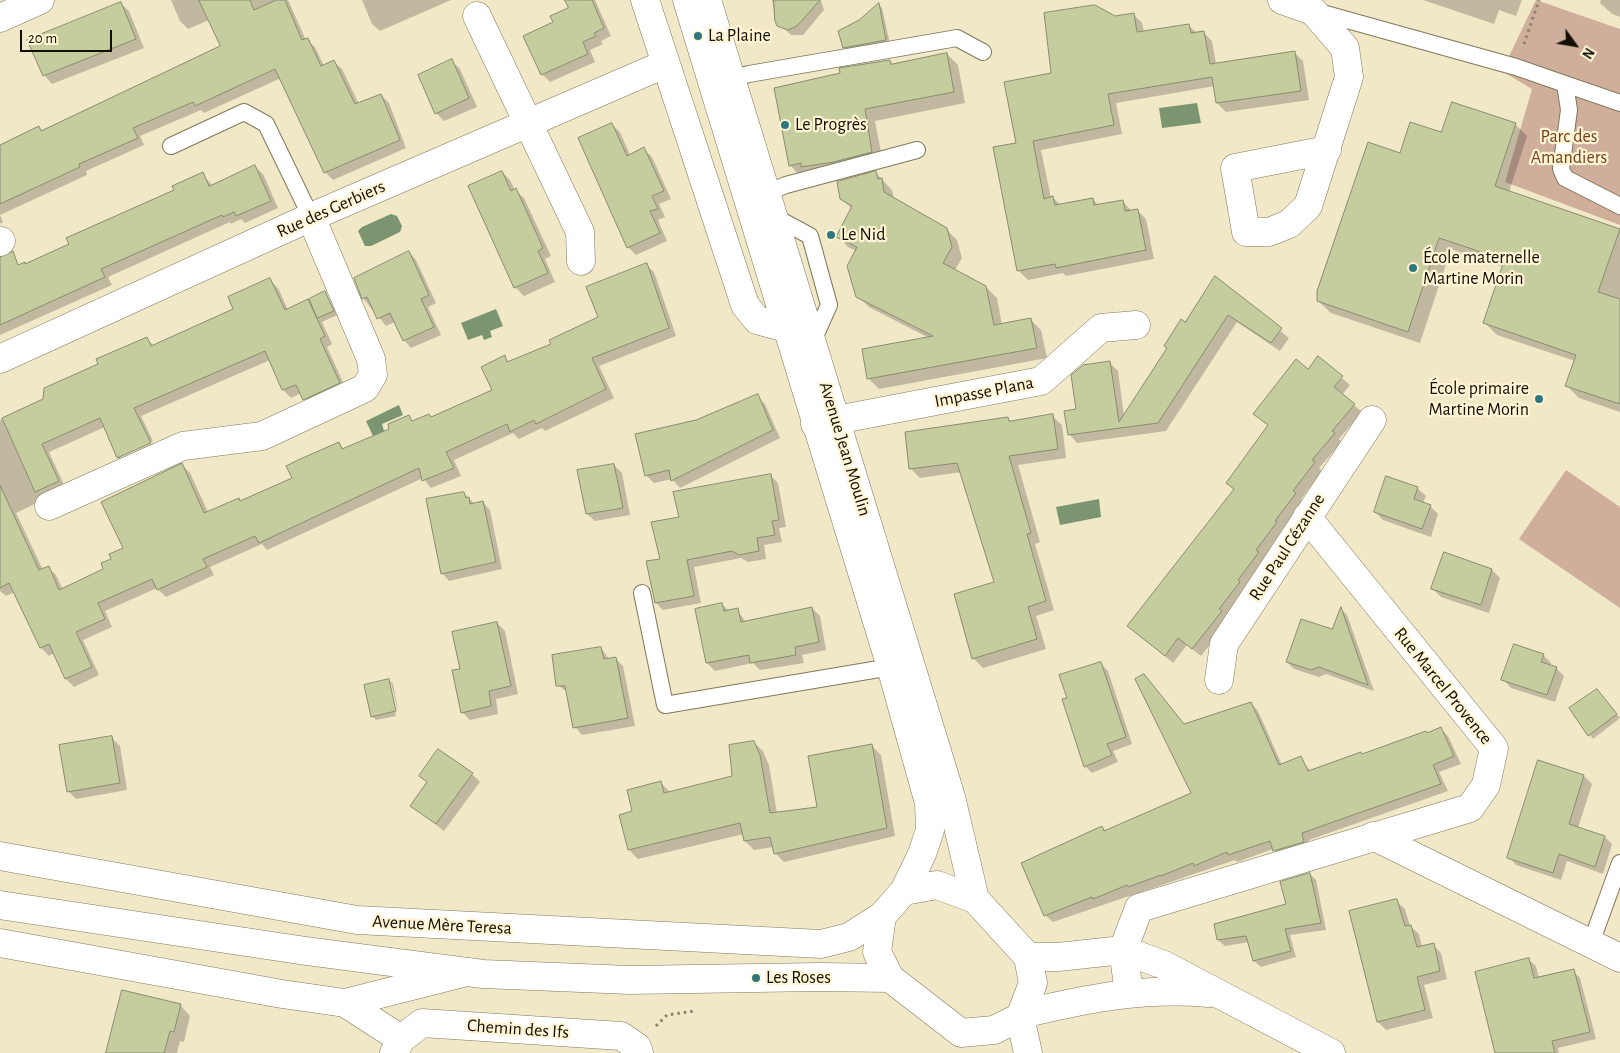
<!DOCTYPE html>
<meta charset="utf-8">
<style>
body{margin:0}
#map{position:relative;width:1620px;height:1053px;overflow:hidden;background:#f1e8c7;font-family:"Alegreya Sans",sans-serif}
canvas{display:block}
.north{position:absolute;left:1550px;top:20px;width:50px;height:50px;-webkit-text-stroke:4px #fff5d4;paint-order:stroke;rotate:122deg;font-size:14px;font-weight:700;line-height:20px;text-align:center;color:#120f04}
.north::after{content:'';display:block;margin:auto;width:18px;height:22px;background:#120f04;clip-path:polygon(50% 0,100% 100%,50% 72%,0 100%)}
.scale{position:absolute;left:20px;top:30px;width:92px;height:22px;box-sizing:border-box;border:2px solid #120f04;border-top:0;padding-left:6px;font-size:15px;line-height:18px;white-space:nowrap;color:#120f04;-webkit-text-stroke:4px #fff5d4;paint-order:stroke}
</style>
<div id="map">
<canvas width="1620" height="1053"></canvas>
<div class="north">N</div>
<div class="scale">20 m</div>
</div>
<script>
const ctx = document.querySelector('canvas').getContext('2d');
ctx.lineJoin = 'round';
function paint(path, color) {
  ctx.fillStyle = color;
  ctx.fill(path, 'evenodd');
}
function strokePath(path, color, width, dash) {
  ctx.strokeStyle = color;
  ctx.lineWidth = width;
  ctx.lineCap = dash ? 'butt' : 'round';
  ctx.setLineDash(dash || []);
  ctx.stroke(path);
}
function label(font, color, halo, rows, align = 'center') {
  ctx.font = font + ' "Alegreya Sans",sans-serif';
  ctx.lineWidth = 4.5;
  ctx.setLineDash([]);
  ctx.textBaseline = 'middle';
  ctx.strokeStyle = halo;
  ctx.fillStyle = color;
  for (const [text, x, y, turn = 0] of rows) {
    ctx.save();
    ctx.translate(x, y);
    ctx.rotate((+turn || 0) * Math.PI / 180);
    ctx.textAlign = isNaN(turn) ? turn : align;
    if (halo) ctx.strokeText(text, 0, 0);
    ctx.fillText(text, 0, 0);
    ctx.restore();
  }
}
paint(new Path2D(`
 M 1536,0 L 1620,29 L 1620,225 L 1505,182 L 1532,89 L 1502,71 Z
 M 1566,470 L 1620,507 L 1620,608 L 1519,539 Z`), '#cfae9c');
paint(new Path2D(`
 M 1197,103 L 1201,123 L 1162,128 L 1159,108 Z
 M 391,214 L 397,216 L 402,226 L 400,232 L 371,246 L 365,246 L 358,231 L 362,227 Z
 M 496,309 L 503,326 L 490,331 L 492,337 L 484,340 L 482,335 L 468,340 L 461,323 Z
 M 399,405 L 403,415 L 382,424 L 384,431 L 373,436 L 366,421 Z
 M 1099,499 L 1101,517 L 1060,525 L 1056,507 Z`), '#7a9570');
paint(new Path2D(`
 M 171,0 L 288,0 L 306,40 L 315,47 L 324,66 L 334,62 L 342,69 L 359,104 L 381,95 L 389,103 L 406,148 L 333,180 L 325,172 L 281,78 L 204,113 L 201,110 L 140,136 L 144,145 L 86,171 L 87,175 L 0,215 L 0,147 L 39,127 L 43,132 L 221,47 L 209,20 L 188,29 L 180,21 Z
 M 362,0 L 451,0 L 380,31 L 372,24 Z
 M 571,0 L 595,0 L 611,36 L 601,41 L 603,44 L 590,50 L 595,62 L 550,82 L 542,74 L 555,23 L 570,9 Z
 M 772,0 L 821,0 L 824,10 L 803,35 L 791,35 L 776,21 Z
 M 1423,0 L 1522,0 L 1516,16 L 1499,10 L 1494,24 Z
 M 1601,0 L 1620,0 L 1620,17 L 1612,14 L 1600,3 Z
 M 120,3 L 129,11 L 144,48 L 52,84 L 44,75 Z
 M 879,5 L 882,8 L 890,44 L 848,51 L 844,47 L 859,21 Z
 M 1133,14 L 1142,23 L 1144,32 L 1188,25 L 1197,33 L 1203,32 L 1212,41 L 1216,64 L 1294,52 L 1303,61 L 1309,100 L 1226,112 L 1217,103 L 1215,86 L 1116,103 L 1122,134 L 1041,150 L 1051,198 L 1053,198 L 1061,205 L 1093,199 L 1099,206 L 1122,201 L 1131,210 L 1137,210 L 1146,219 L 1154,259 L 1066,276 L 1063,273 L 1028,280 L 1019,271 L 1018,144 L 1053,74 L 1114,17 Z
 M 947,54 L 958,65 L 965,103 L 875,121 L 883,163 L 801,177 L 790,165 L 890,61 L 894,65 Z
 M 452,61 L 460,69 L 477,107 L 444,121 L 436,113 Z
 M 611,124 L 620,132 L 630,155 L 644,149 L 652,157 L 671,199 L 659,204 L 665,217 L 658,220 L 667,241 L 636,255 L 628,247 Z
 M 1515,124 L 1527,136 L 1509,192 L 1620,231 L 1620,412 L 1579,398 L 1567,386 L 1575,361 L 1497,335 L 1485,323 L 1503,267 L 1451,249 L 1420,343 L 1331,313 L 1318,301 L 1400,154 L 1442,134 Z
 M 255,167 L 263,174 L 278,208 L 245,223 L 241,219 L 231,224 L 230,222 L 108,277 L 112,285 L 0,335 L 0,275 L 70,244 L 175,190 L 202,174 L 213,186 Z
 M 502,172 L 510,180 L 515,190 L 524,198 L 551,256 L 545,259 L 555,282 L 524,296 L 516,288 L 470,187 Z
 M 876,173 L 892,190 L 894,199 L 946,229 L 957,240 L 962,258 L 955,270 L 986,287 L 997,298 L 1002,325 L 1030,319 L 1041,330 L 1047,358 L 879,389 L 868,378 L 929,338 L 869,307 L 858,296 L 856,251 L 848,247 L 838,236 L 852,209 L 842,199 Z
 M 0,215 L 3,222 L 0,224 Z
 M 409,252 L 416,260 L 436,303 L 428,307 L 441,335 L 411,348 L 404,340 L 395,322 L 386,326 L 363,298 Z
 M 646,265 L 654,272 L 676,336 L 599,366 L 614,398 L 545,431 L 542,428 L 519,439 L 513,433 L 454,460 L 461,476 L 431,488 L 423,478 L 267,550 L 262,544 L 210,567 L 214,575 L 166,597 L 157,588 L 105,611 L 112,627 L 83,640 L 99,675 L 74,687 L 66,679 L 54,653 L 49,656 L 41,648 L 15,592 L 6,596 L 0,591 L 0,420 L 54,395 L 100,364 L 147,339 L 154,346 L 235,309 L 270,280 L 278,288 L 288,310 L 308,301 L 313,306 L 325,293 L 337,315 L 322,322 L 332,344 L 327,347 L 347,391 L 311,407 L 301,393 L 291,398 L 283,390 L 270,360 L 141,416 L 153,441 L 120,456 L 120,458 L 154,443 L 158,451 L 126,466 L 118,458 L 105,427 L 49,452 L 66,489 L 16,513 L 43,570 L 48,568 L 56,575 L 63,590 L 105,570 L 125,548 L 182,465 L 190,473 L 208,512 L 241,502 L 293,479 L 339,444 L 344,449 L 391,429 L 409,417 L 414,422 L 431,418 L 493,391 L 504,357 L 509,362 L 553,345 L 599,318 Z
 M 1215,278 L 1289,338 L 1280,351 L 1237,322 L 1166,431 L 1077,443 L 1069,434 L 1077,411 L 1110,363 L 1118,371 L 1124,416 Z
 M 1318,358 L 1350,385 L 1342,395 L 1362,412 L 1339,439 L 1342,442 L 1319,468 L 1322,471 L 1301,499 L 1303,502 L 1264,559 L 1266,561 L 1229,620 L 1201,656 L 1187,645 L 1173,663 L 1129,626 L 1235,489 L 1269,426 L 1255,414 L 1308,370 Z
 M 757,396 L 765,404 L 780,438 L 680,488 L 672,479 L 654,483 L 646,475 L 696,421 Z
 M 1052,416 L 1062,425 L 1066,458 L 1018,465 L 1040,542 L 1035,544 L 1054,610 L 1036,616 L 1046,649 L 983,668 L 973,658 L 995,583 L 961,472 L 920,478 L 911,469 L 1008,419 L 1011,422 Z
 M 614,465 L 622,473 L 630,515 L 595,521 L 587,514 Z
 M 771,476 L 778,483 L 786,527 L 779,528 L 782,542 L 764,545 L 766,559 L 748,562 L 741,558 L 694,567 L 701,603 L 663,610 L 656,603 L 661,560 L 680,518 Z
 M 1417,488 L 1426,496 L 1423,503 L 1430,506 L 1438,514 L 1431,537 L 1383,520 L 1375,512 Z
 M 463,493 L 475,504 L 483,502 L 490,510 L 502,569 L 449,581 L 442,573 Z
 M 1492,570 L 1500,578 L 1489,613 L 1441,597 L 1433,589 Z
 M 722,604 L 729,611 L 737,610 L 746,622 L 812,608 L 820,616 L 826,650 L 802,655 L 804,663 L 760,670 L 753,663 L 715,671 L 707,663 L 696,610 Z
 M 1341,609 L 1347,615 L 1374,691 L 1326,674 L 1319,677 L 1294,669 L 1287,662 L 1333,631 Z
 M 497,623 L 505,631 L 518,694 L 496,699 L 498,714 L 470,720 L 462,712 L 462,670 Z
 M 601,648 L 609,659 L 615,658 L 623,666 L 635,726 L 582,735 L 575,727 L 568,693 L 558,685 Z
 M 1543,655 L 1551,663 L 1550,666 L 1556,668 L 1564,676 L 1555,702 L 1511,688 L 1503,679 Z
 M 1101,664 L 1108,671 L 1132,744 L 1113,751 L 1118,762 L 1092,773 L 1085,766 L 1068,699 Z
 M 1144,676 L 1185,725 L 1251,703 L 1258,711 L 1282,765 L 1300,757 L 1311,772 L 1441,729 L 1448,736 L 1461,764 L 1439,772 L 1448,791 L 1309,840 L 1311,849 L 1281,858 L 1273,849 L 1237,862 L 1235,860 L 1053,922 L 1045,915 L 1102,827 L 1106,831 L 1193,793 Z
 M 389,680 L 393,684 L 399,715 L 391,683 L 389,683 L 396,716 L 376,720 L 372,716 Z
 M 1600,694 L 1620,718 L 1593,739 L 1571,708 Z
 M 112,738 L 120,746 L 127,790 L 76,799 L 68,791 Z
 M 753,742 L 763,751 L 769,765 L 777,813 L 818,808 L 872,746 L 881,755 L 895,836 L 784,862 L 775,853 L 774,847 L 754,850 L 745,841 L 744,834 L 638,859 L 629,850 L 634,812 L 660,782 L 670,792 L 733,777 Z
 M 1539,762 L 1584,776 L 1592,784 L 1578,828 L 1605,837 L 1612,844 L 1603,874 L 1567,861 L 1561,880 L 1516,865 L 1509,857 Z
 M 472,774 L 480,782 L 444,831 L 412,806 Z
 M 1310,874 L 1316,880 L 1326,930 L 1290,935 L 1296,957 L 1261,967 L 1254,961 L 1249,942 L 1225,946 L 1218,940 L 1287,905 Z
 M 1396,901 L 1405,909 L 1410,926 L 1419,934 L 1422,947 L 1433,945 L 1441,953 L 1447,979 L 1424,985 L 1433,1018 L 1386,1030 L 1378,1022 L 1350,912 Z
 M 1529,960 L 1536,966 L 1539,978 L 1573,971 L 1580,978 L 1596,1039 L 1558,1048 L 1559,1053 L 1498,1053 Z
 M 180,1005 L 190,1016 L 184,1042 L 180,1041 L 177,1053 L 107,1053 Z`), '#0003');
const building = new Path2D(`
 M 199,0 L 250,0 L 254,10 L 276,0 L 285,0 L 302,40 L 308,38 L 321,66 L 334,60 L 355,104 L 381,94 L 400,140 L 324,173 L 275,69 L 195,106 L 193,102 L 133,128 L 138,138 L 79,164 L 80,167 L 0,204 L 0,145 L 39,126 L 41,131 L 220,46 Z
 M 565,0 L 592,0 L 604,28 L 594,33 L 596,36 L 583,42 L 588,54 L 541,75 L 523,36 L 553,22 L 550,16 L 568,8 Z
 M 774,0 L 820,0 L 797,26 L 788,30 L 777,26 L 775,21 Z
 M 121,2 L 136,39 L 43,76 L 27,40 Z
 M 879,3 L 886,40 L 843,48 L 838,31 L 859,20 Z
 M 1095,5 L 1115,16 L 1134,13 L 1137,32 L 1189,24 L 1191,33 L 1204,31 L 1210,64 L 1295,51 L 1301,91 L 1216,103 L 1212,77 L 1108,94 L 1114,125 L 1033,141 L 1044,199 L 1053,196 L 1055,205 L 1093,198 L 1094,205 L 1123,200 L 1125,211 L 1138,209 L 1146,250 L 1056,268 L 1055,264 L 1017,271 L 993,147 L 1016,143 L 1004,82 L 1051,73 L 1044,13 Z
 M 947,53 L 954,92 L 865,109 L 872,152 L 834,162 L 801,167 L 801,163 L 789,166 L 774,88 L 840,73 L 839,68 L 890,60 L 891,64 Z
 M 452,59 L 469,98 L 435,114 L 418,75 Z
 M 1452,102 L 1516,123 L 1495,186 L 1620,229 L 1598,292 L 1620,299 L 1620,404 L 1565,386 L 1576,355 L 1483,323 L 1504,261 L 1475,250 L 1439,238 L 1408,332 L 1317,301 L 1317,291 L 1368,142 L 1400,153 L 1410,122 L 1441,132 Z
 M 612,123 L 627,156 L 644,147 L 664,191 L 652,196 L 658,209 L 650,211 L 660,233 L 627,248 L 578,138 Z
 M 255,165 L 271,201 L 236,216 L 234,212 L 223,217 L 222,215 L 101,269 L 105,277 L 0,325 L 0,257 L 13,251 L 18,265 L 25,262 L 25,264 L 69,244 L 66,238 L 174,190 L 172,186 L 203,172 L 209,186 Z
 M 502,171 L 511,191 L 516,188 L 543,248 L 538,251 L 548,273 L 514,288 L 468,186 Z
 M 876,171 L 878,179 L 882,178 L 884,192 L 947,228 L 952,247 L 943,263 L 986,286 L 994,325 L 1031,318 L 1037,348 L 867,379 L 862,349 L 933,336 L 856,297 L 847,266 L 857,247 L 836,237 L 852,206 L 840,199 L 837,182 Z
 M 409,251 L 429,295 L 421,299 L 434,327 L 403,341 L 390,313 L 377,319 L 367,297 L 362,299 L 354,278 Z
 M 647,263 L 669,328 L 592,358 L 606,389 L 536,424 L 534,420 L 510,432 L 507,424 L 446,452 L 454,468 L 422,481 L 419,468 L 259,543 L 255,536 L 203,559 L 207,567 L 157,590 L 152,579 L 98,603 L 105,619 L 76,632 L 92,667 L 65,679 L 49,644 L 40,648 L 9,583 L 0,588 L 0,485 L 39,570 L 49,566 L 59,590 L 103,569 L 101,563 L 111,559 L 109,554 L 123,548 L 101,502 L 182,463 L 204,513 L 239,498 L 240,501 L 292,478 L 286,466 L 298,460 L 339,442 L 342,449 L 389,429 L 388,424 L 409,415 L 412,421 L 429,414 L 431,417 L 492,390 L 481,367 L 505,355 L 507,362 L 551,344 L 549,340 L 598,317 L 586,287 Z
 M 1215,276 L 1282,328 L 1271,343 L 1228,315 L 1158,423 L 1068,435 L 1064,411 L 1076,409 L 1071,375 L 1083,365 L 1110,361 L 1119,422 L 1167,348 L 1164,346 L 1181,319 L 1185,322 Z
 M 270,278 L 285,310 L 308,299 L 325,336 L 320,339 L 340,383 L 303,400 L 296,385 L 282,390 L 265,351 L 134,408 L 151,443 L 117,458 L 100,418 L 42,444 L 59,481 L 35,492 L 2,418 L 43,399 L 44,388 L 98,364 L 96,359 L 147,337 L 151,346 L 233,309 L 228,297 Z
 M 325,291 L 334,311 L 317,318 L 309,299 Z
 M 1318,356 L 1343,376 L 1334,387 L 1355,404 L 1332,431 L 1335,433 L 1312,460 L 1315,462 L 1293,491 L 1296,493 L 1275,521 L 1277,522 L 1256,550 L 1259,552 L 1238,580 L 1240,582 L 1219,609 L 1222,611 L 1192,649 L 1178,638 L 1165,656 L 1127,626 L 1234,489 L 1226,483 L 1268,425 L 1253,414 L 1296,359 L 1308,369 Z
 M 758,394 L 773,430 L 671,481 L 669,470 L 645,476 L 635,434 L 696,420 Z
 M 1053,414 L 1058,449 L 1009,456 L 1031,533 L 1027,534 L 1046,601 L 1028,607 L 1037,639 L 972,659 L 954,594 L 994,582 L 957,463 L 909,469 L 905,432 L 1008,417 L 1009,421 Z
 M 614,464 L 623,508 L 586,514 L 577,470 Z
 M 771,474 L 779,520 L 772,521 L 775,535 L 757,538 L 759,551 L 739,555 L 732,551 L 687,560 L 694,596 L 655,603 L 646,561 L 660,559 L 651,522 L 679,517 L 673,492 Z
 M 1386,476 L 1418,487 L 1414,499 L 1431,505 L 1422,529 L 1374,512 Z
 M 464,492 L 466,498 L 469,497 L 470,504 L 483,501 L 496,562 L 441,574 L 426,499 Z
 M 1444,552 L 1492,569 L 1481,605 L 1431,589 Z
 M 722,603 L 724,611 L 738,608 L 741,622 L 812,607 L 819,642 L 795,647 L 796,655 L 750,663 L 749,655 L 706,663 L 695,609 Z
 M 1341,607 L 1368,685 L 1319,667 L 1311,670 L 1286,662 L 1301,619 L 1332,629 Z
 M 497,622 L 511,686 L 489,691 L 491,706 L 461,713 L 452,670 L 460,669 L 452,632 Z
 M 1514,644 L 1544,654 L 1541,662 L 1557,667 L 1547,695 L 1501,680 Z
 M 601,647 L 604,659 L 616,657 L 628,718 L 573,728 L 565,686 L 556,686 L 552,655 Z
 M 1101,662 L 1126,737 L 1107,744 L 1112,755 L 1084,767 L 1062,699 L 1067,698 L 1059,675 Z
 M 1144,674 L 1184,724 L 1251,702 L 1279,765 L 1301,756 L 1308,771 L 1361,752 L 1362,754 L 1426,731 L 1427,733 L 1441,727 L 1454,756 L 1433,765 L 1441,784 L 1302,833 L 1304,842 L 1273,851 L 1270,841 L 1228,855 L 1227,852 L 1194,866 L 1193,863 L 1161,876 L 1161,875 L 1128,887 L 1127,885 L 1093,899 L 1092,897 L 1044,916 L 1021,863 L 1102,826 L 1104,831 L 1191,793 L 1135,679 Z
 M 389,679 L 396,711 L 371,717 L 364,685 Z
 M 1597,689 L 1617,714 L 1588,736 L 1569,708 Z
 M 112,736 L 120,783 L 67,792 L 59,745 Z
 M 754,741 L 760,755 L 770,813 L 817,807 L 808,756 L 872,744 L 887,828 L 774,854 L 770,837 L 744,841 L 740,823 L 628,850 L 619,815 L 632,811 L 627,790 L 661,781 L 664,793 L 732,776 L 729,745 Z
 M 438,749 L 473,773 L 436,824 L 410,806 L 427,782 L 419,776 Z
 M 1538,760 L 1584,775 L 1569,824 L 1605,836 L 1595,867 L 1559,854 L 1553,873 L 1507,858 Z
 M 1310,873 L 1321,923 L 1285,929 L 1291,951 L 1253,961 L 1246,936 L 1217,940 L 1214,924 L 1286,904 L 1280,882 Z
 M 1397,899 L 1405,926 L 1411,925 L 1417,947 L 1434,943 L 1440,971 L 1417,977 L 1425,1010 L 1377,1022 L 1349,911 Z
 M 1529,958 L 1534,978 L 1574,969 L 1590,1032 L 1552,1041 L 1555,1053 L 1495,1053 L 1475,972 Z
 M 122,990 L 181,1004 L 174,1032 L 170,1031 L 164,1053 L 106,1053 Z`);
paint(building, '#c5cd9f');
strokePath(building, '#878c6d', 1);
const lane = new Path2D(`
 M 1315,11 L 1516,67 L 1565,84 L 1569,110 L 1561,169 L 1565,178 L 1620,206
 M 723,81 L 749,74 L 957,38 L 983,52
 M 1565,84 L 1620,103
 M 171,146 L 244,112 L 266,124 L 311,217
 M 759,196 L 786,185 L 917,150
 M 771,217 L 773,216 L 810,236 L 829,305 L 812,343
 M 642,593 L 665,705 L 891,667
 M 1591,943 L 1620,863`);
const street = new Path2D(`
 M 645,0 L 745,305 L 757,320 L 786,328
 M 1282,0 L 1313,11 L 1345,48 L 1349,77 L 1308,206 L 1289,224 L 1269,232 L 1246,232 L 1235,168 L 1327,150
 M 477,16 L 580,232 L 581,261
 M 0,18 L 40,0
 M 0,242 L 1,241
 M 0,359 L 311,217 L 665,64
 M 815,424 L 1041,381 L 1101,328 L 1136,325
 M 49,506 L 183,446 L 262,436 L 365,388 L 373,375 L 371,359 L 311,217
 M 1219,680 L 1224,644 L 1372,420
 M 1373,836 L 1620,958
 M 0,943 L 282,994 L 345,1003 L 467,972
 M 1129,992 L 1123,950 L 1139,908 L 1470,808 L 1486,785 L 1494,748 L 1307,517
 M 345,1003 L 401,1039
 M 394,1053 L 401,1039 L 422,1023 L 621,1036 L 637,1047 L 639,1053`);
const secondary = new Path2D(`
 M 687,0 L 891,667 L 929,803 L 930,830 L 922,854 L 904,891 L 882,916 L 877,952 L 890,978 L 961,1033 L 994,1030 L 1020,1017 L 1033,983 L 1028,957 L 975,899 L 937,885 L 904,891
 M 707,0 L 951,797 L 975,899
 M 0,856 L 357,920 L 821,944 L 849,937 L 882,916
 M 0,905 L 306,951 L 483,974 L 630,980 L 819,977 L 890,978
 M 1028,957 L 1058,957 L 1123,950 L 1164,965 L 1331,1053
 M 1022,1014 C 1086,999 1142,987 1209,993
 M 1020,1017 L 1028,1053`);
strokePath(lane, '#81785b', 18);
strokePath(street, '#81785b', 29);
strokePath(secondary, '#81785b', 29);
strokePath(new Path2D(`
 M 1524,44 L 1539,0
 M 656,1026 L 667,1015 L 695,1011`), '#89836c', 3, [2.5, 4]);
strokePath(lane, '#fff', 16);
strokePath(street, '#fff', 28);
strokePath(secondary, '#fff', 28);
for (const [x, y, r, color] of [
 [698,36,5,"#2e777e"],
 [785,125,5,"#2e777e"],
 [831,235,5,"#2e777e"],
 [1413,268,5,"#2e777e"],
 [1539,399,5,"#2e777e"],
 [756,978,5,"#2e777e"]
]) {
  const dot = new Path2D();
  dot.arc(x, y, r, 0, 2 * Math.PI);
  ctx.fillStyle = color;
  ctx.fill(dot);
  strokePath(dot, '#fff5d4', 2);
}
label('18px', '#120f04', '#fff5d4', [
 ["La Plaine",708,36],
 ["Le Progrès",795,125],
 ["Le Nid",841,235],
 ["École maternelle",1423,258],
 ["Martine Morin",1423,279],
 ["École primaire",1529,389,"right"],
 ["Martine Morin",1529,410,"right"],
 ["Les Roses",766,978]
], 'left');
label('18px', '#763e1b', '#fff5d4', [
 ["Parc des",1569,137],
 ["Amandiers",1569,158]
]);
label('18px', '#120f04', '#fff5d4', [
 ["Rue des Gerbiers",331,209,-24],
 ["Impasse Plana",984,392,-11],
 ["Avenue Jean Moulin",845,449,73],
 ["Rue Paul Cézanne",1287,547,-57],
 ["Rue Marcel Provence",1443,686,51],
 ["Avenue Mère Teresa",442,925,3],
 ["Chemin des Ifs",518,1029,4]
]);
</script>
